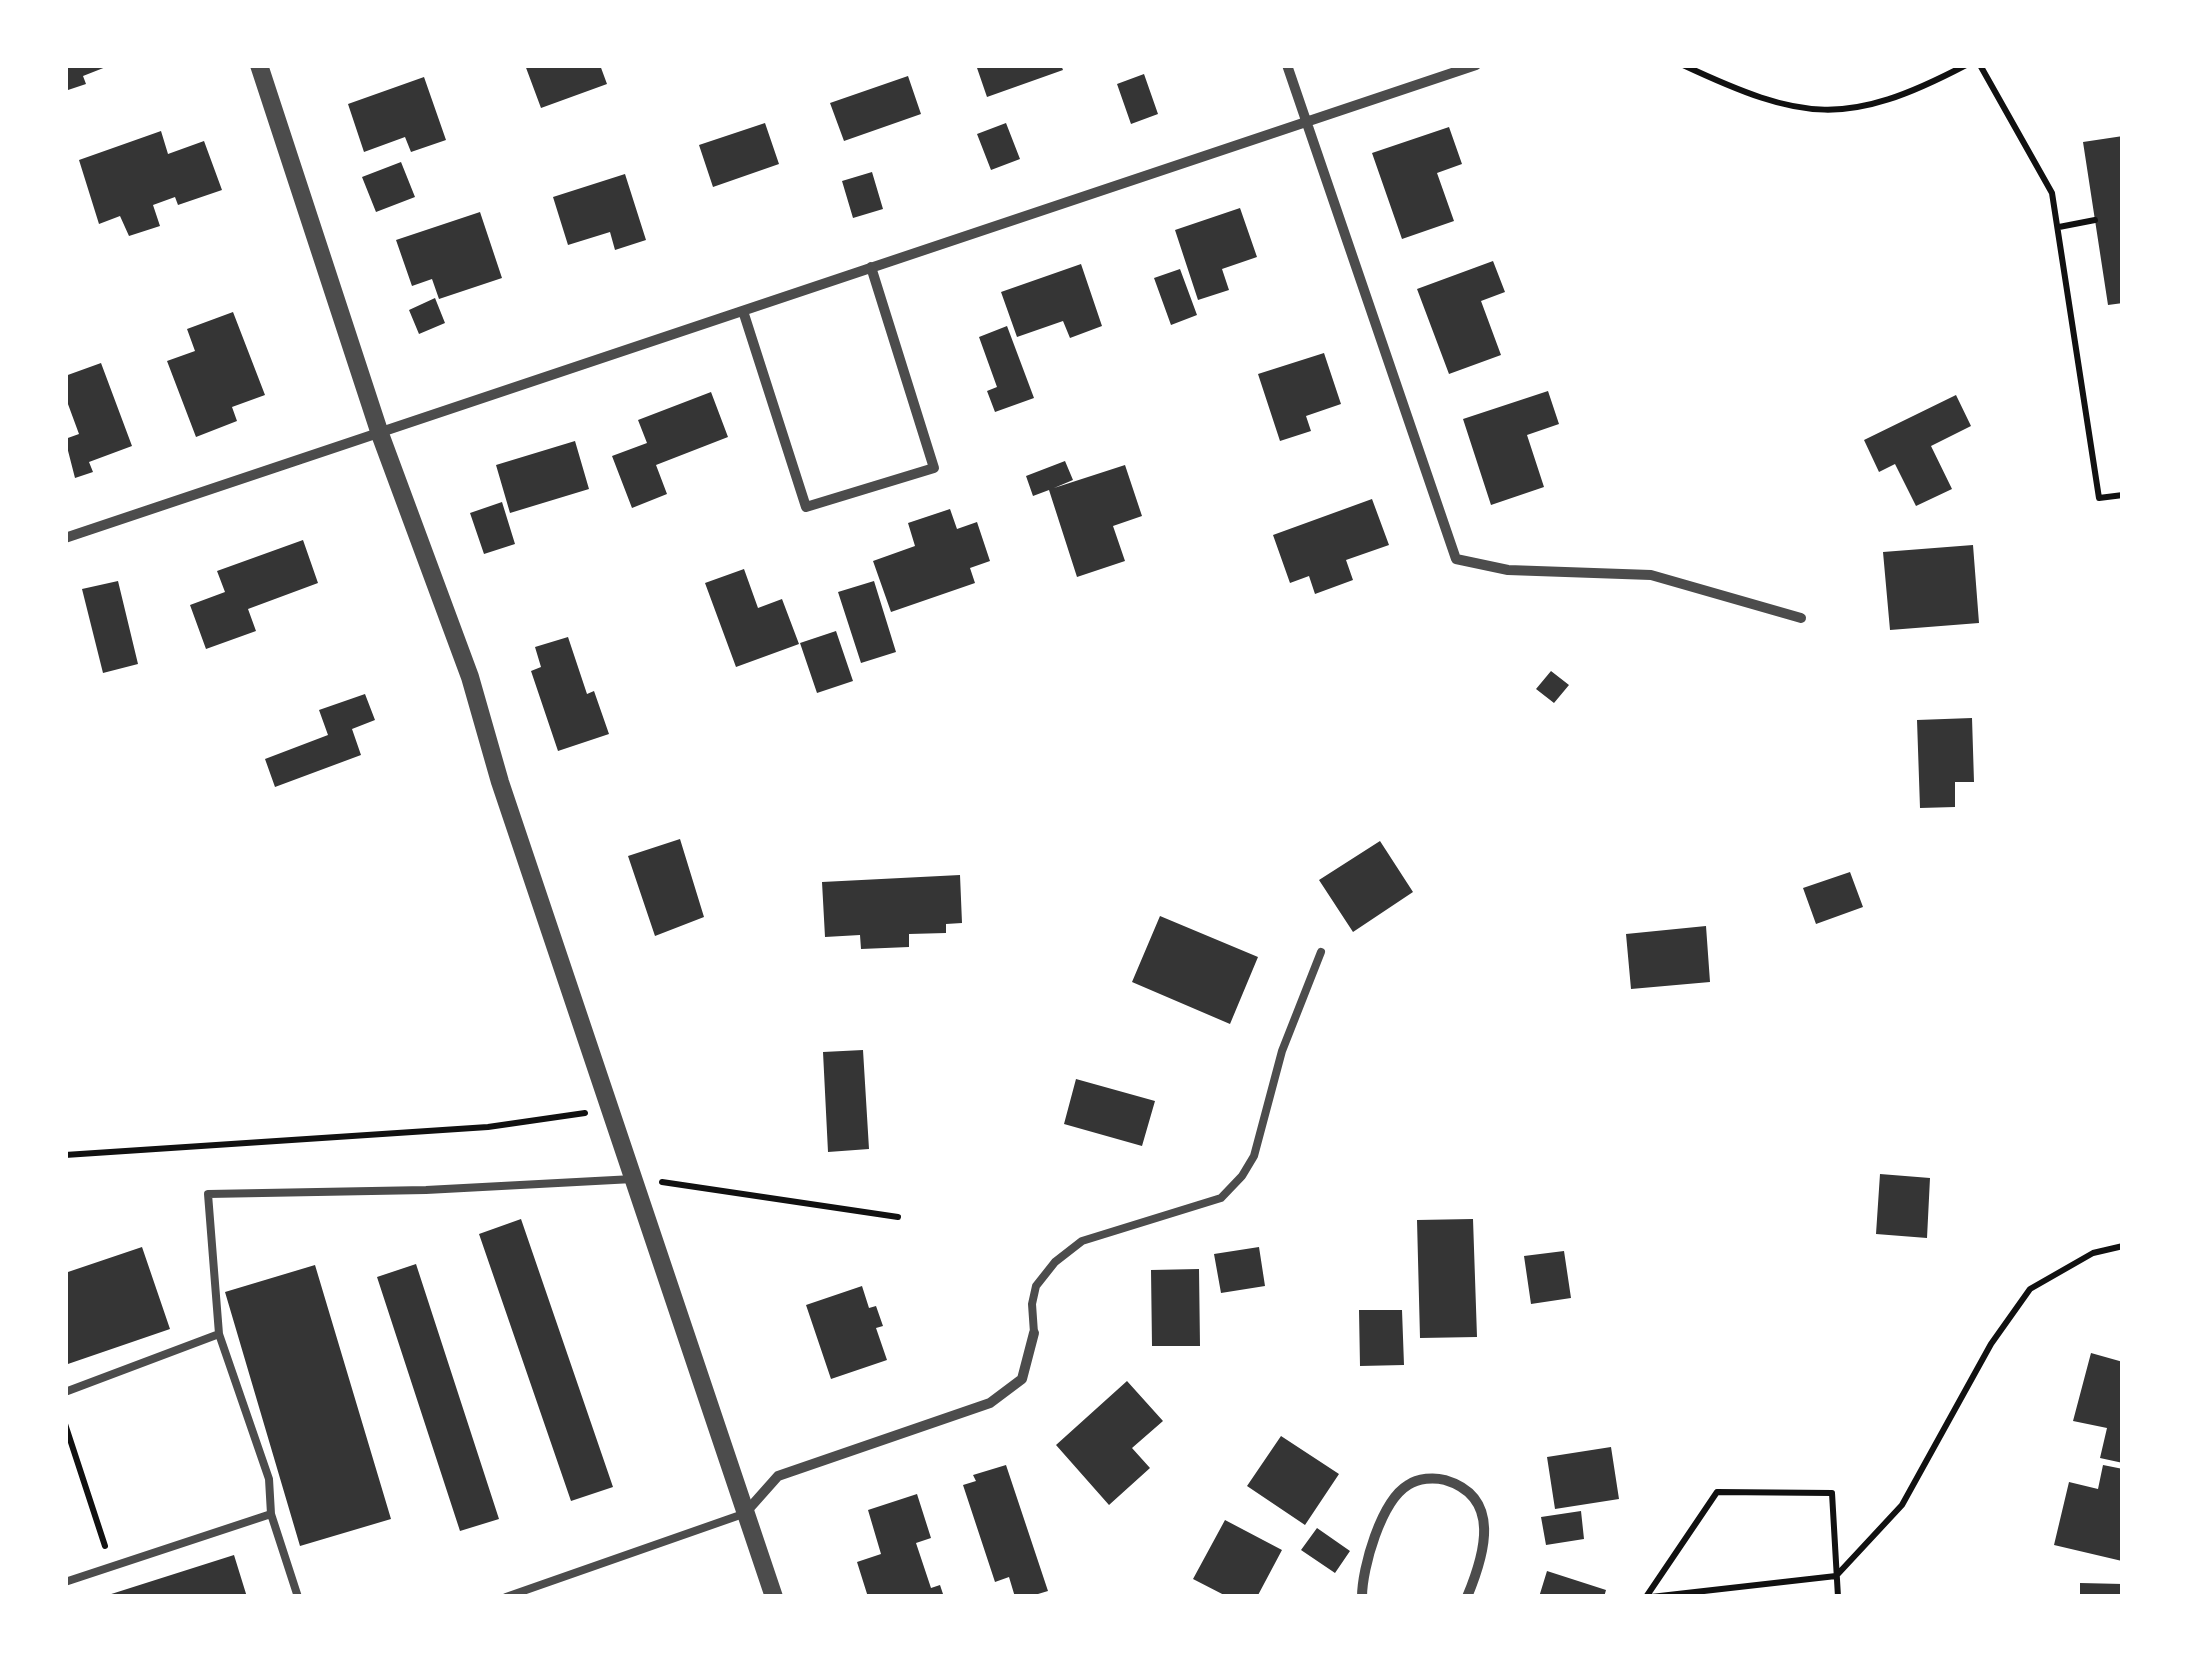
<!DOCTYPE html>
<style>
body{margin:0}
#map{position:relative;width:2188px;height:1662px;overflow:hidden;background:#fff;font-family:"IBM Plex Sans",sans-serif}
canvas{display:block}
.frame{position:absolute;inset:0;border:68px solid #fff;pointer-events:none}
</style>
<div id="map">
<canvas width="2188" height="1662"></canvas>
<div class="frame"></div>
</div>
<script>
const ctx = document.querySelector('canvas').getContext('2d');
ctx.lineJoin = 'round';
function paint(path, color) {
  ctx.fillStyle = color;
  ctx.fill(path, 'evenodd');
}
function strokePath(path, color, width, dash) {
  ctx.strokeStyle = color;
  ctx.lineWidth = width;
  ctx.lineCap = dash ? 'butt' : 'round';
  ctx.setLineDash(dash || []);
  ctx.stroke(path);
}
paint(new Path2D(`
 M 65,65 L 111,65 L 83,76 L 86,84 L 65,91 Z
 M 525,65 L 600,65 L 607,84 L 541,108 Z
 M 976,65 L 1061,65 L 1063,70 L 987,97 Z
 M 1144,74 L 1158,114 L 1131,124 L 1117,84 Z
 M 908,76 L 921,114 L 844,141 L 830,103 Z
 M 424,77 L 446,140 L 411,152 L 405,137 L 364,152 L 348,104 Z
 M 765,123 L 779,164 L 713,187 L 699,145 Z
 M 1006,123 L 1020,159 L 991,170 L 977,134 Z
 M 1449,127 L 1462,164 L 1437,173 L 1454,221 L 1402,239 L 1372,153 Z
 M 161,131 L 168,154 L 204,141 L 222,190 L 178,205 L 175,197 L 153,205 L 160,226 L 129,236 L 120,216 L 99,224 L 79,160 Z
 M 2123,136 L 2123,303 L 2108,305 L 2083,142 Z
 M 401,162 L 415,197 L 376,212 L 362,177 Z
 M 872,172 L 883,209 L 853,218 L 842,181 Z
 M 625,174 L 646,240 L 615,250 L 610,232 L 568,245 L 553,197 Z
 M 1240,208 L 1257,257 L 1222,269 L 1229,290 L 1198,300 L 1175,230 Z
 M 480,212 L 502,278 L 439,299 L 432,279 L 412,286 L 396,240 Z
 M 1493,261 L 1505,292 L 1481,301 L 1501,355 L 1449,374 L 1417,289 Z
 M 1081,264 L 1102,326 L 1070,338 L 1063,321 L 1017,337 L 1001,292 Z
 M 1180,269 L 1197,315 L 1171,325 L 1154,278 Z
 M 435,298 L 445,323 L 419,334 L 409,310 Z
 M 233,312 L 265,395 L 232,407 L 237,421 L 196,437 L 167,361 L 195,351 L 187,329 Z
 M 1007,326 L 1034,398 L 995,412 L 987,391 L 997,387 L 979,337 Z
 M 1324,353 L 1341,404 L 1306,416 L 1311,431 L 1280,441 L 1258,374 Z
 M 101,363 L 132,446 L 89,462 L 93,472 L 75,478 L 65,439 L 79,434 L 65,396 L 65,376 Z
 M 1548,391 L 1559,424 L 1527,435 L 1544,487 L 1491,505 L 1463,419 Z
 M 711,392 L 728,437 L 656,465 L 667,494 L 632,508 L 612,456 L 647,443 L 638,420 Z
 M 1956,395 L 1971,426 L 1931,446 L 1952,489 L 1916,506 L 1895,464 L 1879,472 L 1864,440 Z
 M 575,441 L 589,489 L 510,513 L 496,465 Z
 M 1065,461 L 1073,480 L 1054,488 L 1125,465 L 1142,516 L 1113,526 L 1125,561 L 1077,577 L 1049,490 L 1033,496 L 1026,476 Z
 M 1372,499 L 1389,545 L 1346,560 L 1353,580 L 1315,594 L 1309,576 L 1290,583 L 1273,535 Z
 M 502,502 L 515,544 L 484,554 L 470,513 Z
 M 950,509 L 957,529 L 977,522 L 990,561 L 970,568 L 975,583 L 891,612 L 873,561 L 915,546 L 908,523 Z
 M 303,540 L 318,583 L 248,609 L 256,631 L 206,649 L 190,605 L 225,592 L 217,571 Z
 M 1973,545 L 1979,623 L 1890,630 L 1883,552 Z
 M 744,569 L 758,608 L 782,599 L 799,644 L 736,667 L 705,583 Z
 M 118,581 L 138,664 L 103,673 L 82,589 Z
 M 874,581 L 896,652 L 861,663 L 838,592 Z
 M 836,631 L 853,681 L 817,693 L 800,643 Z
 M 568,637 L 587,694 L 594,691 L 609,734 L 558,751 L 531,671 L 541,667 L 535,647 Z
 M 1551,671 L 1569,685 L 1554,703 L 1536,689 Z
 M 365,694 L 375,720 L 352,729 L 361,755 L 275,787 L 265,759 L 328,735 L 319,710 Z
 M 1972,718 L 1974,782 L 1955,782 L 1955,807 L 1920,808 L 1917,720 Z
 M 680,839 L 704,917 L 655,936 L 628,856 Z
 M 1380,841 L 1413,892 L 1353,932 L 1319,880 Z
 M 1850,872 L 1863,907 L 1816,924 L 1803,888 Z
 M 960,875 L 962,923 L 946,924 L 946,933 L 909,934 L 909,947 L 861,949 L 860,935 L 825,937 L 822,882 Z
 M 1160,916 L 1258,957 L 1230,1024 L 1132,982 Z
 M 1706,926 L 1710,982 L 1631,989 L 1626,934 Z
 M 863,1050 L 869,1149 L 828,1152 L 823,1052 Z
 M 1076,1079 L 1155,1101 L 1142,1146 L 1064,1124 Z
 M 1880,1174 L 1930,1178 L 1927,1238 L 1876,1234 Z
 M 521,1219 L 613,1487 L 571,1501 L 479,1234 Z
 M 1473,1219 L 1477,1337 L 1420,1338 L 1417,1220 Z
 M 142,1247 L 170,1329 L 65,1365 L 65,1273 Z
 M 1259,1247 L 1265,1286 L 1221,1293 L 1214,1254 Z
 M 1564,1251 L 1571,1298 L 1531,1304 L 1524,1256 Z
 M 416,1264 L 499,1519 L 460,1531 L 377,1277 Z
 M 315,1265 L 391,1519 L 300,1546 L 225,1292 Z
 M 1199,1269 L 1200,1346 L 1152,1346 L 1151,1270 Z
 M 862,1286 L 869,1308 L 876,1306 L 883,1326 L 876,1328 L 887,1360 L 831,1379 L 806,1305 Z
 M 1359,1310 L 1402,1310 L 1404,1365 L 1360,1366 Z
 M 2091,1353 L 2123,1362 L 2123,1463 L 2100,1458 L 2107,1428 L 2073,1421 Z
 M 1127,1381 L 1163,1421 L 1132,1448 L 1150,1468 L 1109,1505 L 1056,1445 Z
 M 1281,1436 L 1339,1474 L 1305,1525 L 1247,1486 Z
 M 1611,1447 L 1619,1499 L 1555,1509 L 1547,1457 Z
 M 1006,1465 L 1048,1591 L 1028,1597 L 1015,1597 L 1009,1577 L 995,1582 L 963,1485 L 976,1481 L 973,1475 Z
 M 2103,1465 L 2123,1469 L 2122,1561 L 2054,1545 L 2069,1482 L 2098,1489 Z
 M 917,1494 L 931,1538 L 916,1543 L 931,1588 L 940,1585 L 944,1597 L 868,1597 L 857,1562 L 881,1554 L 868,1510 Z
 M 1581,1511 L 1584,1539 L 1546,1545 L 1541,1517 Z
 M 1225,1520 L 1282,1550 L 1257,1597 L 1228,1597 L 1193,1579 Z
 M 1317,1528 L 1350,1551 L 1335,1573 L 1301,1550 Z
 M 234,1555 L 247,1597 L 105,1597 L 105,1596 Z
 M 1547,1571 L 1606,1590 L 1604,1597 L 1539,1597 Z
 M 2080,1583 L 2123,1584 L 2123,1597 L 2080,1597 Z`), '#353535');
strokePath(new Path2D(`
 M 1683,65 C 1803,121 1846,128 1966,65
 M 1980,65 L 2052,193 L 2099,498 L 2123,495
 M 2059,227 L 2095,220
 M 65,1155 L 488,1127 L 585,1113
 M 662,1182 L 898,1217
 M 65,1424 L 105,1546
 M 1646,1597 L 1717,1492 L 1832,1493 L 1838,1597
 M 1651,1597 L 1836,1576 L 1902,1505 L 1991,1344 L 2030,1289 L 2093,1253 L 2123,1246`), '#111', 6);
strokePath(new Path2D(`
 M 1034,1333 L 1032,1304 L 1036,1286 L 1055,1262 L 1082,1241 L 1221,1198 L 1242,1176 L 1254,1156 L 1282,1051 L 1321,952
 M 65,1392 L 219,1334
 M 65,1582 L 271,1514
 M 298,1597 L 271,1514 L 269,1479 L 219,1334 L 208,1194 L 426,1190 L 633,1179
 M 506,1597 L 746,1513`), '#4c4c4c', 8);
strokePath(new Path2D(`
 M 1287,65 L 1456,559 L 1508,570 L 1651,575 L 1801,618
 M 743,311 L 806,507 L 934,468 L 871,267
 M 65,538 L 1476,65
 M 746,1512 L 778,1476 L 990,1403 L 1022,1379 L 1034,1333
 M 1362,1597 C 1362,1568 1381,1501 1408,1485 C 1418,1478 1434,1477 1445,1480 C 1502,1497 1485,1554 1467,1597`), '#4c4c4c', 10);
strokePath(new Path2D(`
 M 259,65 L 380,434 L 470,677 L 500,782 L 774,1597`), '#4c4c4c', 18);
</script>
